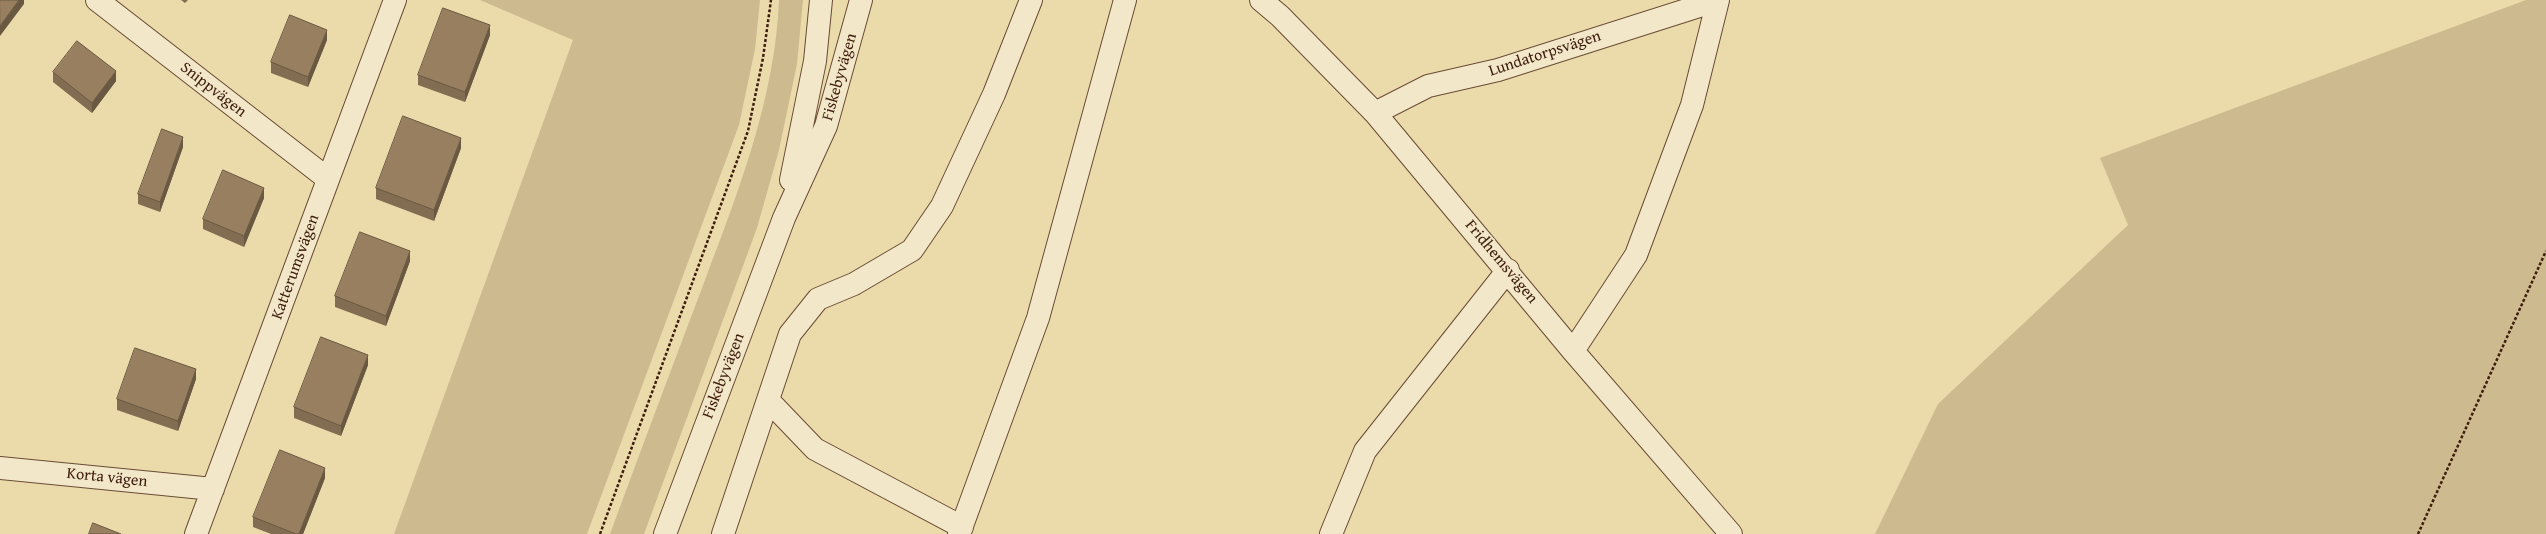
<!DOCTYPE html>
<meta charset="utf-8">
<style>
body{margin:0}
canvas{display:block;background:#ebdaaa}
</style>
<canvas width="2546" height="534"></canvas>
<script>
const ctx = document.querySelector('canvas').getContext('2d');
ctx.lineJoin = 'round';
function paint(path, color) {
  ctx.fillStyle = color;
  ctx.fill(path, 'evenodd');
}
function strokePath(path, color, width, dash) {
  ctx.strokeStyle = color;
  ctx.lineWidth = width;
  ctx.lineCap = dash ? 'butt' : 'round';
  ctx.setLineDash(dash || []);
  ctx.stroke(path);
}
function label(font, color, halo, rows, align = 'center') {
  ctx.font = font + ' "Gentium Book Plus",serif';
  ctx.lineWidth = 3.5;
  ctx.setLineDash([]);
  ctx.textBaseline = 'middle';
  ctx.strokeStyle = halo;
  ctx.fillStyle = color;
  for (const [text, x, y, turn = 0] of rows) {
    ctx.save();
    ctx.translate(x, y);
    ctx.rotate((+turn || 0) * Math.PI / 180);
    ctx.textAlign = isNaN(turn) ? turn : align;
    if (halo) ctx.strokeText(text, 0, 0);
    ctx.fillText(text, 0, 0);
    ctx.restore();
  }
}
paint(new Path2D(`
 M 480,0 L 760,0 L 755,49 L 739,125 L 587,534 L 394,534 L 573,40 Z
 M 779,0 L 803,0 L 797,64 L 779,150 L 757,228 L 644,534 L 610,534 C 640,452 671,370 702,288 C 737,195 775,100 779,0 Z
 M 2526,0 L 2546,0 L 2546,534 L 1875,534 L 1938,404 L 2128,225 L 2100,158 Z`), '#ceba8f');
const minor = new Path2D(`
 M 97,0 L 328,179
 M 1261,0 L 1280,16 L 1375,113 L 1573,351 L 1731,534
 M 1375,113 L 1428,86 L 1498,70 L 1718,0
 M 791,180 L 815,61 L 821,0
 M 1573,351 L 1636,255 L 1692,105 L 1718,0
 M 768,400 L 815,449 L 962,527
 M 0,468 L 213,489
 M 196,534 L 395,0
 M 665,534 L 784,218 L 826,126 L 861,0
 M 723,534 L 790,334 L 818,299 L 854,284 L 912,250 L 942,206 L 994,94 L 1031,0
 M 959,534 L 1038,318 L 1125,0
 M 1331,534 L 1365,451 L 1508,270`);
strokePath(minor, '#694c35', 24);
strokePath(new Path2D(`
 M 600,534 L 748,131 L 763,58 L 771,0
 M 2418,534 L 2546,251`), '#3e1d0e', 2.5, [3, 2]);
strokePath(minor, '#f2e7c8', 22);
paint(new Path2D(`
 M 181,0 L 188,0 L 185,3 Z
 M 490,35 L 465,102 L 418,85 L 418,75 Z
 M 327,40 L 308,87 L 271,73 L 271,62 Z
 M 53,72 L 116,81 L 92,113 L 53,82 Z
 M 183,147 L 160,212 L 138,204 L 138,194 Z
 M 461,148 L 434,221 L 376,199 L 376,188 Z
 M 264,198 L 244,247 L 203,229 L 203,219 Z
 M 410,261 L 386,326 L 335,307 L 335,296 Z
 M 368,365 L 341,436 L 294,418 L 294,407 Z
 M 196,379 L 178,431 L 117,410 L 117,399 Z
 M 325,478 L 303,534 L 271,534 L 253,527 L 253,517 Z`), '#836d52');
paint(new Path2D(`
 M 19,0 L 24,0 L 24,4 L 0,36 L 0,26 Z
 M 490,25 L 490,35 L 465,102 L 465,92 Z
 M 327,30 L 327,40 L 308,87 L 308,77 Z
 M 116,71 L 116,81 L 92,113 L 92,103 Z
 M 183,137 L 183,147 L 160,212 L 160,202 Z
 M 461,138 L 461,148 L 434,221 L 434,210 Z
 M 264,188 L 264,198 L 244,247 L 244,236 Z
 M 410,251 L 410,261 L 386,326 L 386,316 Z
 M 368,355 L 368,365 L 341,436 L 341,426 Z
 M 196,369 L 196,379 L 178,431 L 178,421 Z
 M 325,468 L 325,478 L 303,534 L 299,534 Z`), '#6a5942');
const building = new Path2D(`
 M 0,0 L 19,0 L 0,26 Z
 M 443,8 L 490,25 L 465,92 L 418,75 Z
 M 290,15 L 327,30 L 308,77 L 271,62 Z
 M 77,41 L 116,71 L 92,103 L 53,72 Z
 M 403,116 L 461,138 L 434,210 L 376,188 Z
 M 162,129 L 183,137 L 160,202 L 138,194 Z
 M 223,170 L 264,188 L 244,236 L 203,219 Z
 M 360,232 L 410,251 L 386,316 L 335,296 Z
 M 321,337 L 368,355 L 341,426 L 294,407 Z
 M 135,348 L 196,369 L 178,421 L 117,399 Z
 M 280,450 L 325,468 L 299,534 L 296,534 L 253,517 Z
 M 93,523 L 121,534 L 89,534 Z`);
paint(building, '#987f5f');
strokePath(building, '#6a5942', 1);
label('16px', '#3e1d0e', '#f2e7c8', [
 ["Lundatorpsvägen",1545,54,-18],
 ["Fiskebyvägen",840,77,-74],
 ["Snippvägen",213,90,38],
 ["Fridhemsvägen",1501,262,50],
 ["Katterumsvägen",296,267,-70],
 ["Fiskebyvägen",724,376,-69],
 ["Korta vägen",107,478,6]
]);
</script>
